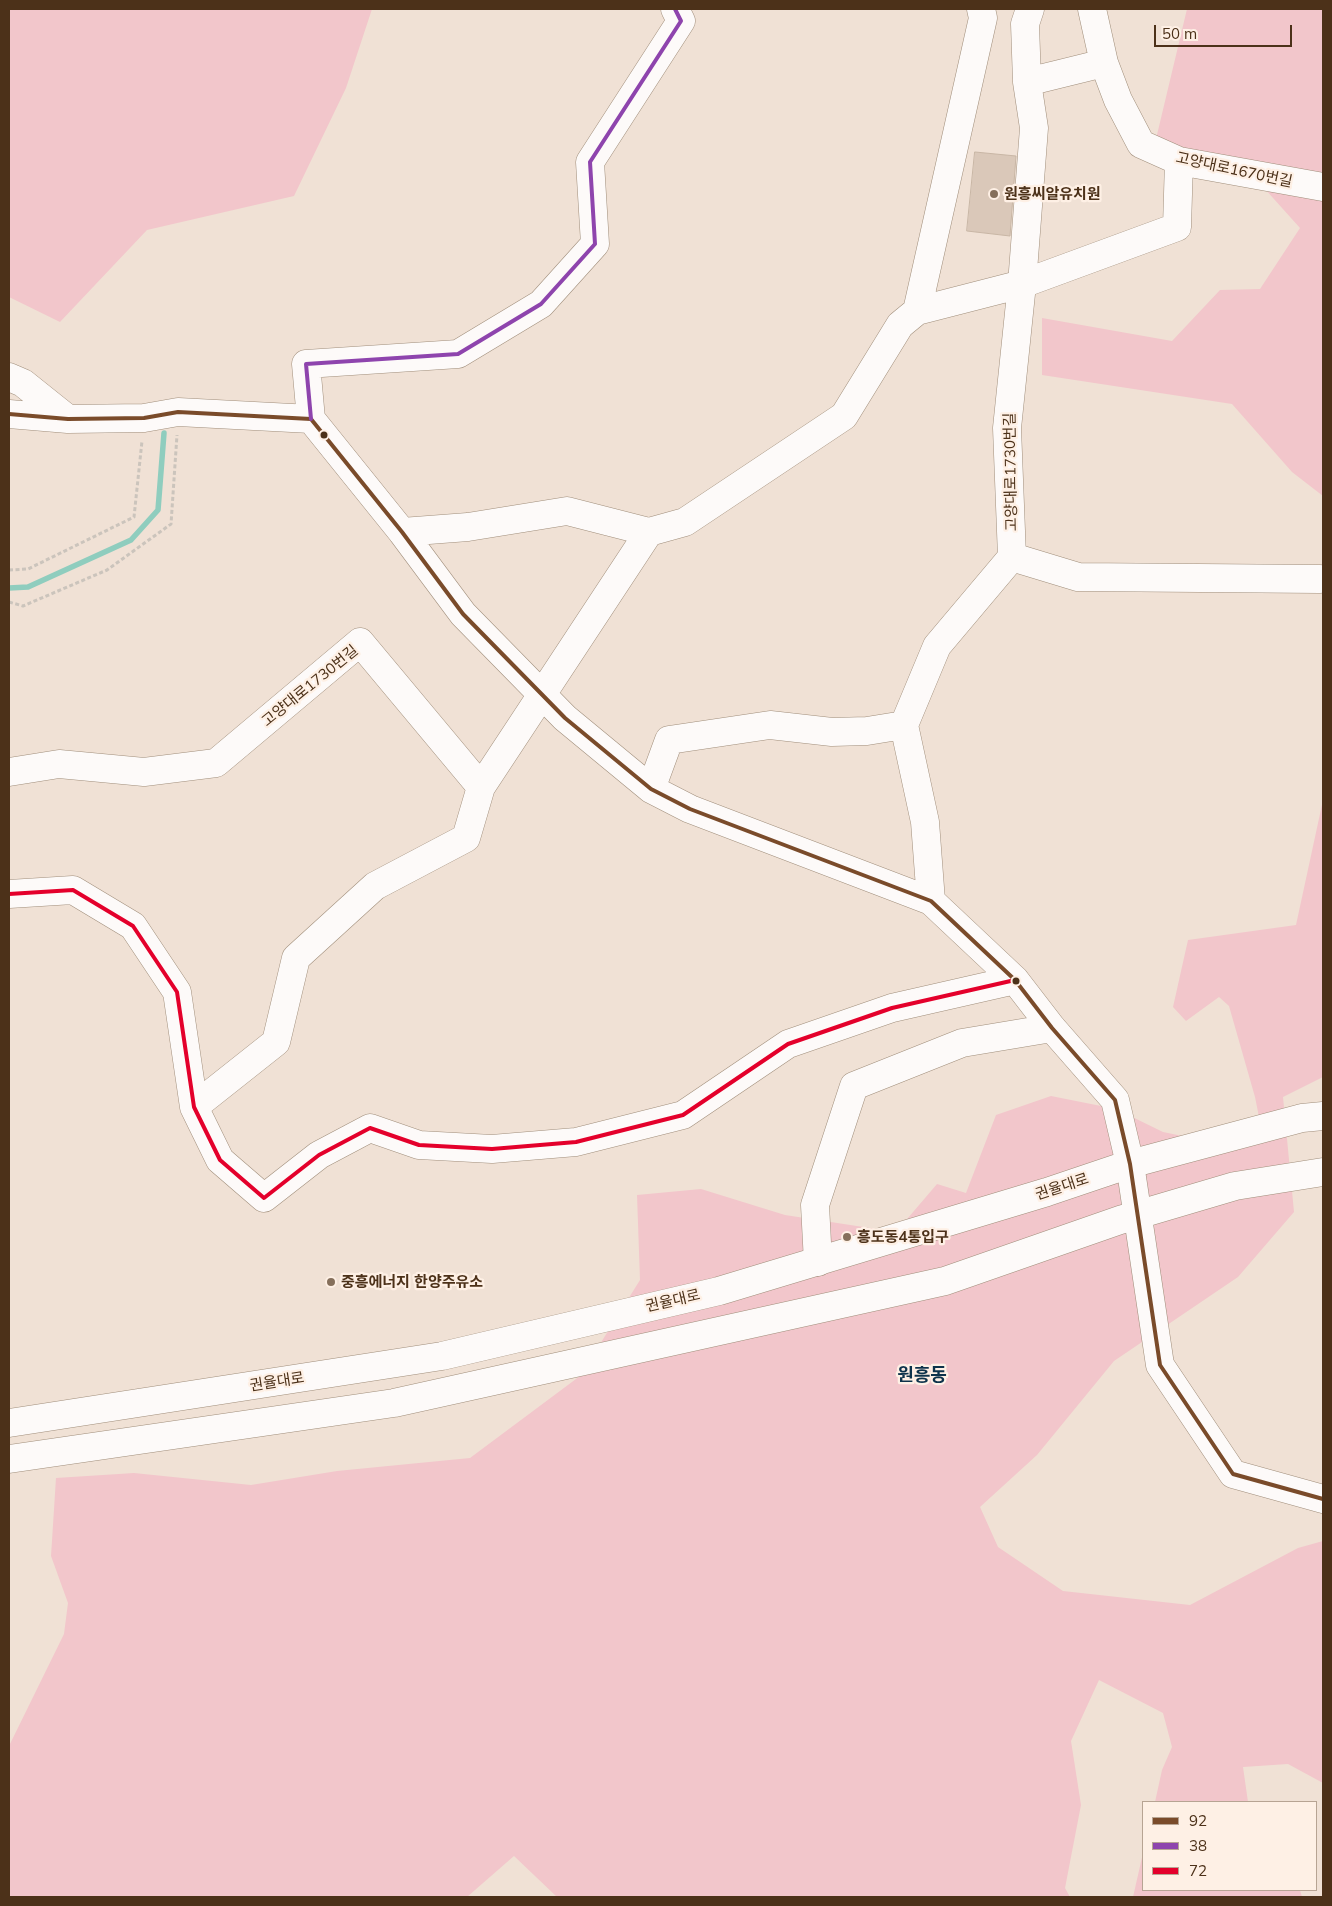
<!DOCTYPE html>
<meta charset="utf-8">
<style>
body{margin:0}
#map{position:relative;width:1332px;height:1906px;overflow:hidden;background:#f0e1d5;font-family:Mulish,sans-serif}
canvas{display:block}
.frame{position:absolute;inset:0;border:10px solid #4c3119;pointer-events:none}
.legend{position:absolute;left:1142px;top:1801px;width:175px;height:90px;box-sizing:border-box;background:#fef0e5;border:1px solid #b7a493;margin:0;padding:6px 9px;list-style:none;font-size:15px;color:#4c3119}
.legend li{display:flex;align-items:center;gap:10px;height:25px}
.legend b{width:25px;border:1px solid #b7a493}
.scale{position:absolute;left:1154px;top:25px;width:138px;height:22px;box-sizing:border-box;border:2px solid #4c3119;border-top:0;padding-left:6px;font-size:15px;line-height:18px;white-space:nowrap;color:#4c3119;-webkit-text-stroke:4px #fef0e5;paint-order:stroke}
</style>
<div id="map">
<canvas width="1332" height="1906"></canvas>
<div class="frame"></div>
<ul class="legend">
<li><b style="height:6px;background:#7a4b2a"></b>92</li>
<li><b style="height:6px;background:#8e44ad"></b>38</li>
<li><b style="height:6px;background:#e4002b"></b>72</li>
</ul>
<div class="scale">50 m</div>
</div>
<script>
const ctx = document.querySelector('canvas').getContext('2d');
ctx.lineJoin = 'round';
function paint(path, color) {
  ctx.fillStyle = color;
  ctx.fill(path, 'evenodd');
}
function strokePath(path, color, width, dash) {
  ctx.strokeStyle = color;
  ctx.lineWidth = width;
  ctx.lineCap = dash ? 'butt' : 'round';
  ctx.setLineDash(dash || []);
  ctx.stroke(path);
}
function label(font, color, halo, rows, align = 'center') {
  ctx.font = font + ' Mulish,"Noto Sans KR",sans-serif';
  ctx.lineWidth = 4.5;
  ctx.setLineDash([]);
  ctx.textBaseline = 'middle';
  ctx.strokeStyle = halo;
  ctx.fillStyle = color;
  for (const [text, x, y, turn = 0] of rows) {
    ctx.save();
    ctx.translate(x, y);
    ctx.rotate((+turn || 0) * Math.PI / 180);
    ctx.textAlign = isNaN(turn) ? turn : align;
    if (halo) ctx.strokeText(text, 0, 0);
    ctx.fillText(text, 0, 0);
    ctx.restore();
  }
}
paint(new Path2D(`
 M 9,9 L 372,9 L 346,88 L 294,196 L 147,230 L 60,322 L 9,297 Z
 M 1187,9 L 1323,9 L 1323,496 L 1292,472 L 1232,404 L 1042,375 L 1042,318 L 1172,341 L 1220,290 L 1260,289 L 1300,228 L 1247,169 L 1156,139 Z
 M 1323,800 L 1323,1077 L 1283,1097 L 1294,1212 L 1238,1277 L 1114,1361 L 1037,1455 L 980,1507 L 998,1547 L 1063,1591 L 1190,1605 L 1298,1548 L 1323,1541 L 1323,1783 L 1288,1764 L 1243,1767 L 1248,1802 L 1155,1802 L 1162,1770 L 1172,1747 L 1163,1713 L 1099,1680 L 1071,1741 L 1081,1805 L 1065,1888 L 1070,1897 L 557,1897 L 514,1856 L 467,1897 L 9,1897 L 9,1746 L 64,1634 L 68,1603 L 51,1556 L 56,1478 L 134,1473 L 251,1485 L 337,1471 L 470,1458 L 580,1376 L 640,1280 L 637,1195 L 701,1189 L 785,1215 L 896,1232 L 937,1184 L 966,1193 L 996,1115 L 1051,1096 L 1116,1109 L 1163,1132 L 1221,1144 L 1259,1117 L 1255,1097 L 1229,1006 L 1219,997 L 1186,1021 L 1173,1007 L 1188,940 L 1296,925 Z
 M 1143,1853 L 1143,1890 L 1300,1890 L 1302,1897 L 1133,1897 Z`), '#f2c6cb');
strokePath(new Path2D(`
 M 9,588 L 28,587 L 131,540 L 158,510 L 164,433`), '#8fcdbe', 5.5);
const building = new Path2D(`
 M 975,152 L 1016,156 L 1010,236 L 967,231 Z`);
paint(building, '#dac8b9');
strokePath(building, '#c8b6a5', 1);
const minor = new Path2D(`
 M 1092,9 L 1104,63 L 1118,100 L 1141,144 L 1179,161 L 1323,187
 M 1027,82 L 1104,63
 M 917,311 L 1022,284 L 1177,227 L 1179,161
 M 9,377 L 23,383 L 68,419
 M 9,414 L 68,419 L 144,418 L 178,412 L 311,419 L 402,532 L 463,614 L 565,718 L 651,789 L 690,809 L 931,901 L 1015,980 L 1052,1028 L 1115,1100 L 1130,1164 L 1160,1365 L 1233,1474 L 1323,1499
 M 311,419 L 306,364 L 458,354 L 541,304 L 595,244 L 590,162 L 681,21 L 675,9
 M 402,532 L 468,527 L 567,511 L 649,532 L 685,522 L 844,416 L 900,325 L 917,311 L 983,18 L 981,9
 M 1012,557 L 1078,577 L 1320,579
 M 9,772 L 59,764 L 144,772 L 216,763 L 360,642 L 481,787 L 649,532
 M 651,789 L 669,740 L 770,725 L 832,732 L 867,731 L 904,725
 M 9,894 L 73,890 L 133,926 L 177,992 L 194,1107 L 220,1160 L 264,1198 L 319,1155 L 370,1128 L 419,1145 L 492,1149 L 576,1142 L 683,1115 L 788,1044 L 892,1008 L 1015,980
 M 931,901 L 925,822 L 904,725 L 937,646 L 1012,557 L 1007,428 L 1022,284 L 1034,128 L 1027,82 L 1025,24 L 1030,9
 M 194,1107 L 276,1042 L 296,958 L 375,886 L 466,838 L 481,787
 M 818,1262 L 815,1205 L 854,1086 L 962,1043 L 1052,1028`);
const major = new Path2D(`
 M 9,1423 L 442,1356 L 719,1291 L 1047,1192 L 1130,1164 L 1302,1118 L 1323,1116
 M 9,1459 L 394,1403 L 945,1281 L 1120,1220 L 1235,1186 L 1323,1172`);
strokePath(minor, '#a08e7b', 29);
strokePath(major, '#a08e7b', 29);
strokePath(new Path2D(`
 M 9,570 L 28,569 L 134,517 L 142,441
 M 9,602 L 23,606 L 107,570 L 171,524 L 177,435`), '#cbc4bc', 3, [4, 2.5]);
strokePath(minor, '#fdfaf9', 28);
strokePath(major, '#fdfaf9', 28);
strokePath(new Path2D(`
 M 9,414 L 68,419 L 144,418 L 178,412 L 311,419 L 402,532 L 463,614 L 565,718 L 651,789 L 690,809 L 931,901 L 1015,980 L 1052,1028 L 1115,1100 L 1130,1164 L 1160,1365 L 1233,1474 L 1323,1499`), '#7a4b2a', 4);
strokePath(new Path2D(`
 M 311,419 L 306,364 L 458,354 L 541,304 L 595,244 L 590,162 L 681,21 L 675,9`), '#8e44ad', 4);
strokePath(new Path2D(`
 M 9,894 L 73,890 L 133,926 L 177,992 L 194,1107 L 220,1160 L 264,1198 L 319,1155 L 370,1128 L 419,1145 L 492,1149 L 576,1142 L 683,1115 L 788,1044 L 892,1008 L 1015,980`), '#e4002b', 4);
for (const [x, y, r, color] of [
 [994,194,5,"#856f5b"],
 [324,435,4.5,"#4c3119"],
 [1016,981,4.5,"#4c3119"],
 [847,1237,5,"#856f5b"],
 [331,1282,5,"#856f5b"]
]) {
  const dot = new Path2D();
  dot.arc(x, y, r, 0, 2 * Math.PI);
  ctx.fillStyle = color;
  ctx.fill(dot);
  strokePath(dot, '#fef0e5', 2);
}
label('15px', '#4c3119', '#fef0e5', [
 ["고양대로1670번길",1234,170,12],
 ["고양대로1730번길",1011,472,-91],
 ["고양대로1730번길",310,686,-39],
 ["권율대로",1062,1187,-18],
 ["권율대로",673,1301,-13],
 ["권율대로",277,1382,-9]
]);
label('bold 15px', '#4c3119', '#fef0e5', [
 ["원흥씨알유치원",1004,194],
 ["흥도동4통입구",857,1237],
 ["중흥에너지 한양주유소",341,1282]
], 'left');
label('bold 18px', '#0d324b', '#fef0e5', [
 ["원흥동",922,1376]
]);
</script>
